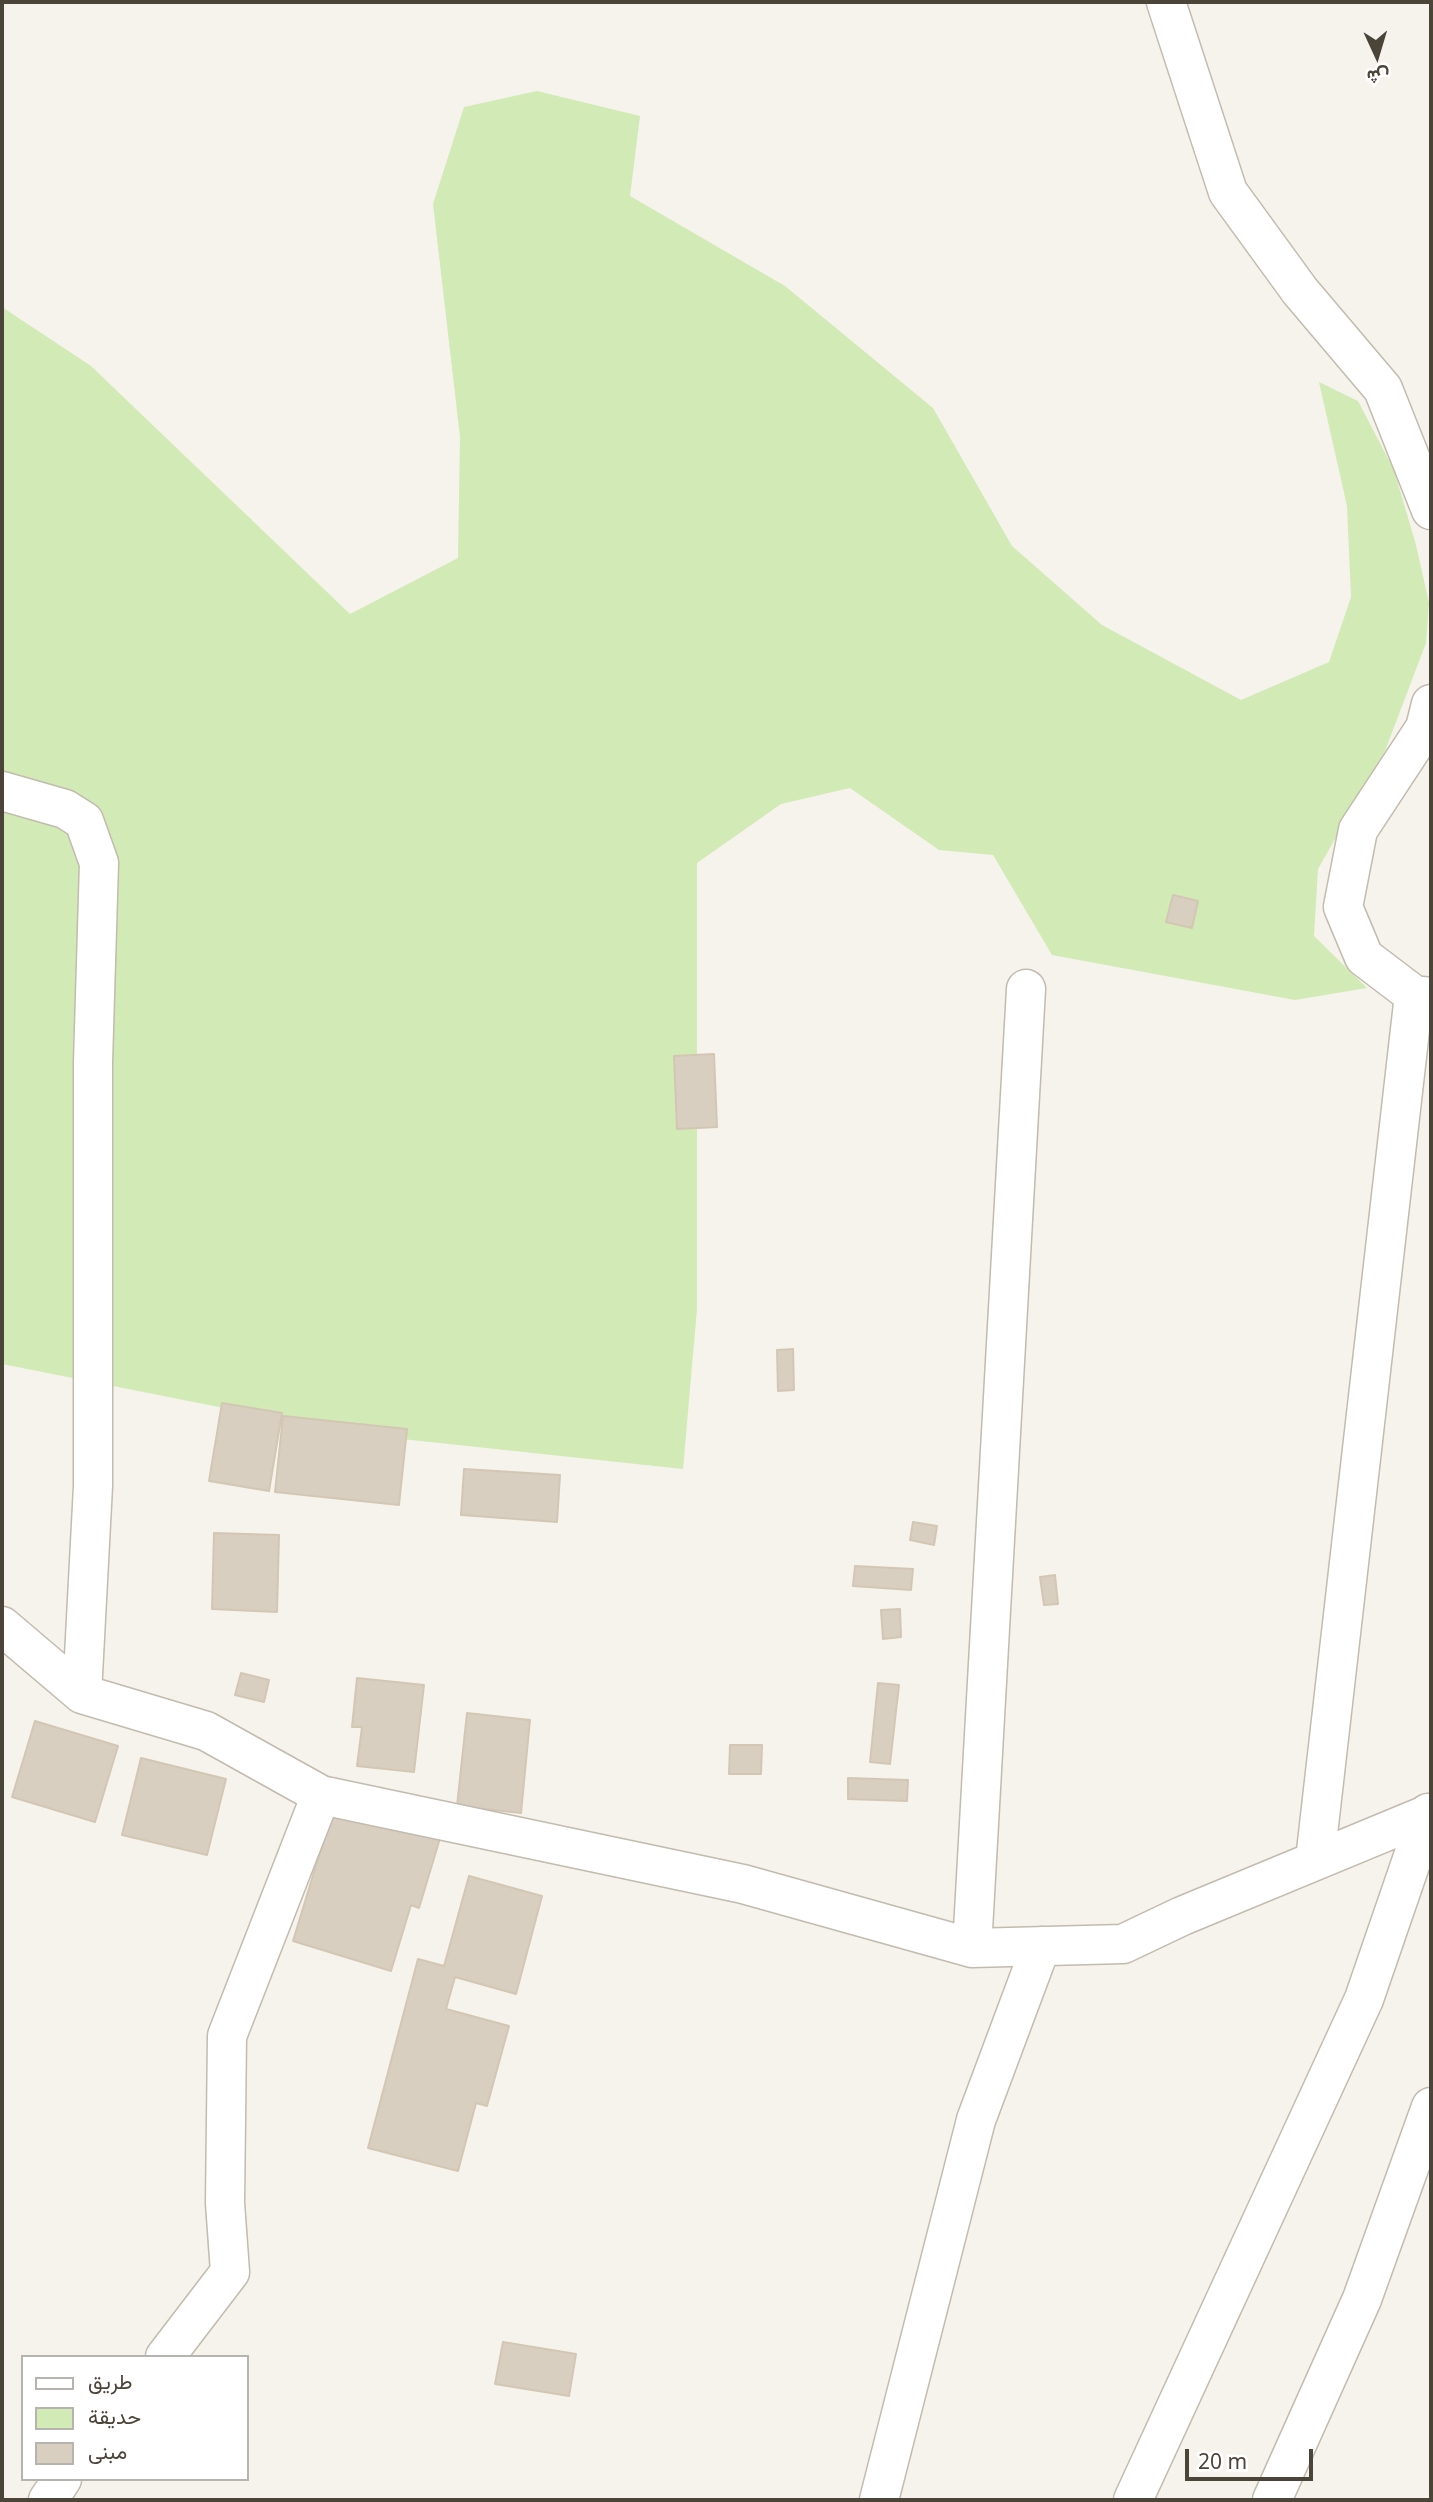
<!DOCTYPE html>
<meta charset="utf-8">
<style>
body{margin:0}
#map{position:relative;width:1433px;height:2502px;overflow:hidden;background:#f6f3ec;font-family:"Noto Sans",Vazirmatn,sans-serif}
canvas{display:block}
.frame{position:absolute;inset:0;border:4px solid #4b4439;pointer-events:none}
.legend{position:absolute;left:21px;top:2355px;width:228px;height:126px;box-sizing:border-box;background:#fff;border:2px solid #b7b4b0;margin:0;padding:9px 12px;list-style:none;font-size:21px;color:#4b4439}
.legend li{display:flex;align-items:center;gap:14px;height:35px}
.legend b{width:35px;border:2px solid #b7b4b0}
.north{position:absolute;left:1342px;top:21px;width:70px;height:70px;-webkit-text-stroke:5px #fff;paint-order:stroke;rotate:176deg;font-size:19px;font-weight:700;line-height:28px;text-align:center;color:#4b4439}
.north::after{content:'';display:block;margin:auto;width:24px;height:32px;background:#4b4439;clip-path:polygon(50% 0,100% 100%,50% 72%,0 100%)}
.scale{position:absolute;left:1185px;top:2449px;width:128px;height:32px;box-sizing:border-box;border:4px solid #4b4439;border-top:0;padding-left:9px;font-size:21px;line-height:24px;white-space:nowrap;color:#4b4439;-webkit-text-stroke:5px #fff;paint-order:stroke}
</style>
<div id="map">
<canvas width="1433" height="2502"></canvas>
<div class="frame"></div>
<ul class="legend">
<li><b style="height:9px;background:#fff"></b>طريق</li>
<li><b style="height:19px;background:#d2eab5"></b>حديقة</li>
<li><b style="height:19px;background:#d8cfc1"></b>مبنى</li>
</ul>
<div class="north">ش</div>
<div class="scale">20 m</div>
</div>
<script>
const ctx = document.querySelector('canvas').getContext('2d');
ctx.lineJoin = 'round';
function paint(path, color) {
  ctx.fillStyle = color;
  ctx.fill(path, 'evenodd');
}
function strokePath(path, color, width, dash) {
  ctx.strokeStyle = color;
  ctx.lineWidth = width;
  ctx.lineCap = dash ? 'butt' : 'round';
  ctx.setLineDash(dash || []);
  ctx.stroke(path);
}
paint(new Path2D(`
 M 537,91 L 640,116 L 630,196 L 785,286 L 933,408 L 1012,546 L 1102,625 L 1241,700 L 1329,662 L 1351,597 L 1347,506 L 1319,382 L 1358,401 L 1394,470 L 1416,545 L 1429,603 L 1426,643 L 1385,751 L 1318,869 L 1314,936 L 1367,988 L 1295,1000 L 1052,955 L 993,855 L 939,850 L 850,788 L 781,804 L 697,863 L 697,1309 L 683,1469 L 355,1434 L 2,1364 L 2,307 L 91,366 L 350,614 L 458,558 L 460,437 L 433,204 L 464,107 Z`), '#d2eab5');
const building = new Path2D(`
 M 1173,895 L 1198,901 L 1192,928 L 1166,922 Z
 M 714,1054 L 717,1127 L 677,1129 L 674,1056 Z
 M 793,1349 L 794,1390 L 778,1391 L 777,1350 Z
 M 222,1403 L 282,1413 L 269,1491 L 209,1481 Z
 M 283,1416 L 407,1429 L 399,1505 L 275,1492 Z
 M 464,1469 L 560,1475 L 557,1522 L 461,1515 Z
 M 913,1522 L 937,1526 L 934,1545 L 910,1540 Z
 M 214,1533 L 279,1535 L 277,1612 L 212,1609 Z
 M 855,1566 L 913,1569 L 911,1590 L 853,1586 Z
 M 1055,1575 L 1058,1604 L 1044,1605 L 1040,1577 Z
 M 900,1609 L 901,1637 L 883,1639 L 881,1610 Z
 M 241,1673 L 269,1680 L 264,1702 L 235,1695 Z
 M 357,1678 L 424,1685 L 414,1772 L 357,1766 L 362,1727 L 352,1727 Z
 M 878,1683 L 899,1685 L 890,1764 L 870,1762 Z
 M 467,1713 L 530,1720 L 521,1813 L 457,1806 Z
 M 35,1721 L 118,1746 L 95,1822 L 12,1797 Z
 M 730,1745 L 762,1745 L 761,1774 L 729,1774 Z
 M 141,1758 L 226,1779 L 207,1855 L 122,1835 Z
 M 848,1778 L 908,1780 L 907,1801 L 848,1799 Z
 M 335,1803 L 441,1835 L 419,1908 L 411,1905 L 391,1971 L 293,1941 Z
 M 469,1876 L 542,1896 L 516,1994 L 455,1977 L 446,2009 L 509,2026 L 487,2106 L 476,2103 L 458,2171 L 368,2148 L 418,1959 L 444,1966 Z
 M 503,2342 L 576,2354 L 569,2396 L 495,2384 Z`);
paint(building, '#d8cfc1');
strokePath(building, '#d3c7b4', 2);
const street = new Path2D(`
 M 1166,2 L 1228,192 L 1300,291 L 1383,389 L 1431,510
 M 1431,704 L 1425,728 L 1358,830 L 1343,907 L 1364,957 L 1414,995 L 1431,997
 M 2,791 L 65,809 L 84,821 L 99,863 L 93,1062 L 93,1486 L 82,1694
 M 2,1626 L 82,1694 L 206,1731 L 321,1795 L 743,1884 L 972,1948 L 1123,1944 L 1182,1916 L 1431,1813
 M 1315,1860 L 1414,995
 M 972,1948 L 1026,989
 M 165,2357 L 230,2272 L 225,2203 L 227,2036 L 321,1795
 M 48,2500 L 62,2479
 M 879,2500 L 976,2120 L 1041,1946
 M 1133,2500 L 1364,1999 L 1428,1813
 M 1272,2500 L 1362,2299 L 1431,2107`);
strokePath(street, '#c2bbae', 41);
strokePath(street, '#fff', 38);
</script>
